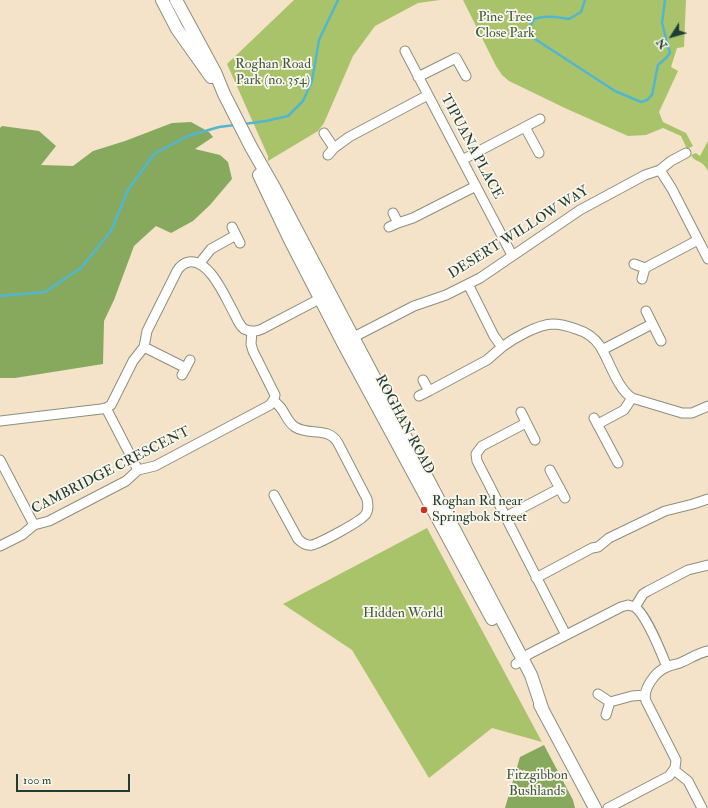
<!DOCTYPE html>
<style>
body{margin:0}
#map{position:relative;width:708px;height:808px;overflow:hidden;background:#f5e3c9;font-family:"IM FELL Double Pica",serif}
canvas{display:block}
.north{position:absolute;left:652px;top:16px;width:40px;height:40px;-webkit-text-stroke:3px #fbf7ec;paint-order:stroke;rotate:233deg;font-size:11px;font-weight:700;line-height:16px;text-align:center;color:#1f3d34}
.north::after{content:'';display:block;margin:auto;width:14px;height:18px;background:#1f3d34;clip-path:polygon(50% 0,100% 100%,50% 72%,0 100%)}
.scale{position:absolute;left:16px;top:774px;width:114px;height:18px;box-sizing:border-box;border:2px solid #1f3d34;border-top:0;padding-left:5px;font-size:12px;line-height:14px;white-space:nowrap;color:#1f3d34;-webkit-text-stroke:3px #fbf7ec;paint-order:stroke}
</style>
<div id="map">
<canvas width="708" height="808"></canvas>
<div class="north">N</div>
<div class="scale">100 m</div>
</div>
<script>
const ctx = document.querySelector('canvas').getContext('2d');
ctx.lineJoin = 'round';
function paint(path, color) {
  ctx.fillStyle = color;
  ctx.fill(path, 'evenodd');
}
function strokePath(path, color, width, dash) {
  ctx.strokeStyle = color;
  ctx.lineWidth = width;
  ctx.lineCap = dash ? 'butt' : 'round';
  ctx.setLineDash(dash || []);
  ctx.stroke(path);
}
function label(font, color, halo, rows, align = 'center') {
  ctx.font = font + ' "IM FELL Double Pica",serif';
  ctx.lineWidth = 3.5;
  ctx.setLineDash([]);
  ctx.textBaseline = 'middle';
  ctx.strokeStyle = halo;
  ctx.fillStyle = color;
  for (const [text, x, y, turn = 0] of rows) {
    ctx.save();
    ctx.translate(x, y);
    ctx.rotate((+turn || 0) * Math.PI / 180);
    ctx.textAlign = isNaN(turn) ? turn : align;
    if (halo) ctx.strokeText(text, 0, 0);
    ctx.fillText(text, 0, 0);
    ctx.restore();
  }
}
paint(new Path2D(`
 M 294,0 L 440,0 L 418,3 L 375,26 L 353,56 L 324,123 L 318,131 L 268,161 L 268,156 L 227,64 Z
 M 463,0 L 686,0 L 684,47 L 677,48 L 671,67 L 678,71 L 659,112 L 663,122 L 686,133 L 693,146 L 687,149 L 681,136 L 663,128 L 646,135 L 628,136 L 567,109 L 509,81 L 502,75 L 496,66 Z
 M 708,141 L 708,171 C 702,159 695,163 691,155 L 696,153 L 700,156 Z
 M 427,528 L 542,742 L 492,728 L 429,778 L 352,650 L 283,604 Z`), '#a8c36a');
paint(new Path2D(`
 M 191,122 L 209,132 L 213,137 L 195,149 L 220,155 L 228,162 L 232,179 L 210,205 L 193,221 L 171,233 L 156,226 L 134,246 L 114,300 L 104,321 L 103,364 L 15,378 L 0,378 L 0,128 L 2,126 L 39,131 L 56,146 L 41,165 L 73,166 L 93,151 L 125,141 L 172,123 Z
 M 544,745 L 573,800 L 575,808 L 505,808 L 520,757 Z`), '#86a95e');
strokePath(new Path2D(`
 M 585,0 L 581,12 L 569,19 C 557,17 546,15 534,19 L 530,27 L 535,39 L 615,91 L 641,102 L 647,100 L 652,95 L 658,65 L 666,58 L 670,53 L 662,23 L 665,0
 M 244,124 L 266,121 L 288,116 L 303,101 L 312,81 L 319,40 L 338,0
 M 0,296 L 45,292 L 81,268 L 111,231 L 128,190 L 154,154 L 188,136 L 219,127 L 235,125`), '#51b7d0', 2.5);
const minor = new Path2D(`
 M 405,51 L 512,255
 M 418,77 L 456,58 L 466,76
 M 525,127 L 539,153
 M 324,133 L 334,148 L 328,155
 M 334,148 L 349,137 L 428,95
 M 462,160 L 540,119
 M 660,170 L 672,189 L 708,259
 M 398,223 L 413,218 L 476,186
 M 232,227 L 240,243
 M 389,227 L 398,223 L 393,213
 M 199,264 L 211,249 L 236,235
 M 634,264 L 645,268 L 642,279
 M 645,268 L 698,240
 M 468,284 L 494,336 L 502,347 C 514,338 537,325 552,324 C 560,324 568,326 576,329 C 586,332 594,337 600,346 C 610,362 617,388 632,398 L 682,413 L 692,413 L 708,406
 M 646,311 L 661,341
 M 348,340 L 414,306 L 446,295 L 480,278 L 580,210 L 645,175 L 660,170 L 671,161 L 686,153
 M 144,347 L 186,368
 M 602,350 L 652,324
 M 182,375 L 190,360
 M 429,391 L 487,360 L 502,347
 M 419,396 L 429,391 L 423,380
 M 273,401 C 285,407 285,421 295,427 C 309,436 328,426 338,443 L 367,499 C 368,504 369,509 366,514 C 362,521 320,543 312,545 C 306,546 302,543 298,539 L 274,495
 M 106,408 L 138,470
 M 521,412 L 535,440
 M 594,418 L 618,463
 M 0,421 L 101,409 L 106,408 L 111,405 L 133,361 L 144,347 L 147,331 L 177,271 C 180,266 183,263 189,262 C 210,259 226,299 234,313 C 237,319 239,325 244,329 C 250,332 256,332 262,329 L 325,296
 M 526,423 L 482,446 L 476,454 L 477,461 L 566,635
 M 598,424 L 624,410 L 632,398
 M 0,460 L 34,525
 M 550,470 L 565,498
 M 505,517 L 560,488
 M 0,546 L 22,535 L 34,525 L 49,521 L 126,481 L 138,470 L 155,466 L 270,405 L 274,399 L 275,395 L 253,351 L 251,344 L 252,331
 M 536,578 L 592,548 L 598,547 L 609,538 L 665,511 L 693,504 L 708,499
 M 635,607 C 647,616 661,652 667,667
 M 516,664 L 529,654 L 621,607 L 628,605 L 635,607 L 643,594 L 648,591 L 688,570 L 708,565
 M 598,694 L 610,702 L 606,715
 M 610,702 L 632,696 L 645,695
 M 674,770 L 688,781 L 702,808
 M 608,808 L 669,776 L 675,768 L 676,760 L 646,701 C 642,689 656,671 667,667 C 672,664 677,665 682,662 C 691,658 698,653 708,651`);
const major = new Path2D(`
 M 162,0 L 177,29 L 211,77
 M 176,0 L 215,72 L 224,94 L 251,147 L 275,189 L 531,675 L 543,711
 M 259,175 L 289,238 L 343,343 L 492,619
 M 540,705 L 595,808`);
strokePath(minor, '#8a907e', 11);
strokePath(major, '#8a907e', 14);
strokePath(minor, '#fff', 9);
strokePath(major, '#fff', 12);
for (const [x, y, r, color] of [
 [424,510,4,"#c8321e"]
]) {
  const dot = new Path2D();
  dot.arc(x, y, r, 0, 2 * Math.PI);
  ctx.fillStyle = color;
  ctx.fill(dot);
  strokePath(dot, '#fbf7ec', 1.5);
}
label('14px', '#415e42', '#fbf7ec', [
 ["Pine Tree",505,18],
 ["Close Park",505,34],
 ["Roghan Road",273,65],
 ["Park (no. 354)",273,81],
 ["Hidden World",403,614],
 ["Fitzgibbon",537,776],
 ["Bushlands",537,792]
]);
label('14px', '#1f3d34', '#fbf7ec', [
 ["TIPUANA PLACE",471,147,62],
 ["DESERT WILLOW WAY",519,233,-32],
 ["ROGHAN ROAD",404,425,62],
 ["CAMBRIDGE CRESCENT",111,471,-27]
]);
label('14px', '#1f3d34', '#fbf7ec', [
 ["Roghan Rd near",432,502],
 ["Springbok Street",432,518]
], 'left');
</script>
